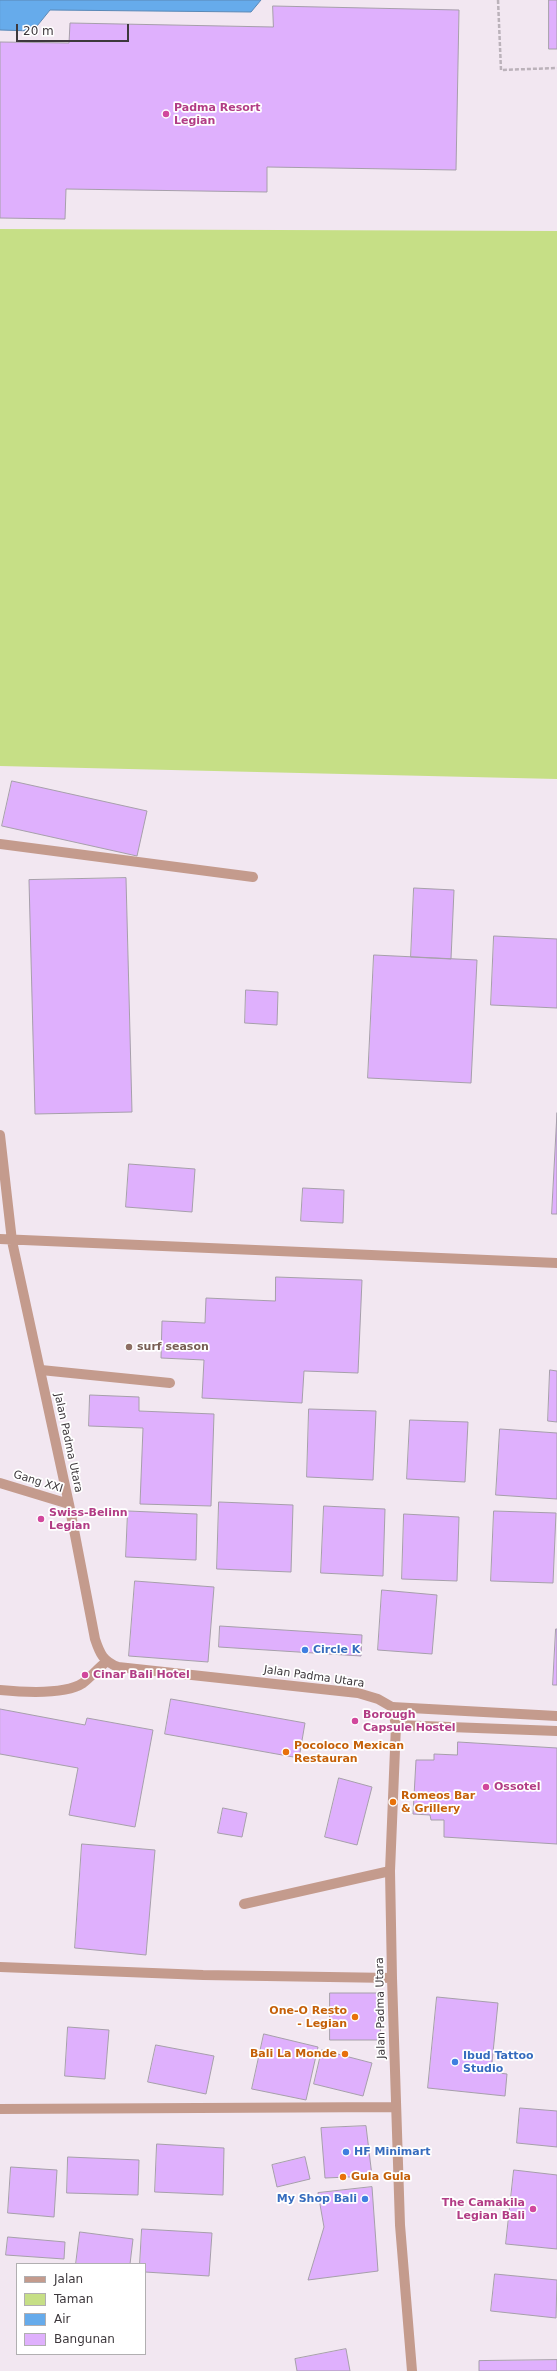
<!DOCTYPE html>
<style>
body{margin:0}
#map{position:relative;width:557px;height:2371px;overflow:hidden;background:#f2e7f1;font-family:"DejaVu Sans",sans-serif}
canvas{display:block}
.legend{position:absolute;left:16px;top:2263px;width:130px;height:92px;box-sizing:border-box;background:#fff;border:1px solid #b1afb1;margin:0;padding:5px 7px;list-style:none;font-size:12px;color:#3d383c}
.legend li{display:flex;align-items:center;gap:8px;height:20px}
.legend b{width:20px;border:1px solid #b1afb1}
.scale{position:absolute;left:16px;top:24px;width:113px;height:18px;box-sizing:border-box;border:2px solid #3d383c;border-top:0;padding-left:5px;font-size:12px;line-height:14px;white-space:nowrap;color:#3d383c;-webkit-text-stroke:3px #fff;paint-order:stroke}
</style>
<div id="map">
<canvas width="557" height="2371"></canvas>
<ul class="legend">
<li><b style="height:5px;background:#c49b8d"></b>Jalan</li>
<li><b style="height:11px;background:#c6df86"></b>Taman</li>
<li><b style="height:11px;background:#66abeb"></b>Air</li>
<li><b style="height:11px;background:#dfb0fd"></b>Bangunan</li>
</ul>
<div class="scale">20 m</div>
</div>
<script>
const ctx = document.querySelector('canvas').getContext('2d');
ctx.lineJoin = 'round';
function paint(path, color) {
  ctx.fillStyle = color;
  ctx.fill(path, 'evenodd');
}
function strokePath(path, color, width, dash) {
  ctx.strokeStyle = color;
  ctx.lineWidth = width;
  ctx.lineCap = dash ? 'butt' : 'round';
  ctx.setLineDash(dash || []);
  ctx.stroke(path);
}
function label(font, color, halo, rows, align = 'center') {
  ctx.font = font + ' "DejaVu Sans",sans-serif';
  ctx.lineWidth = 3.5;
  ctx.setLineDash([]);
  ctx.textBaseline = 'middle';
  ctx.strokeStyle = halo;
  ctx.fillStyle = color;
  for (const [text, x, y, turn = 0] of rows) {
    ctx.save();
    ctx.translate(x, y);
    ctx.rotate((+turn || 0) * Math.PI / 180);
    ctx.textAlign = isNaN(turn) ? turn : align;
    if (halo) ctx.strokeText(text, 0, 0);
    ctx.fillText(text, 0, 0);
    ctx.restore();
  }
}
paint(new Path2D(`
 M 0,229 L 557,231 L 557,779 L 0,766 Z`), '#c6df86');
const water = new Path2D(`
 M 0,0 L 261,0 L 251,12 L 50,10 L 33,31 L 0,30 Z`);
paint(water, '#66abeb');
strokePath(water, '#5a88b6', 1);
const building = new Path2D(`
 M 549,0 L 557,0 L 557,49 L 549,49 Z
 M 273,6 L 459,10 L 456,170 L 267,167 L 267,192 L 66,189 L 65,219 L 0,218 L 0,42 L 69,43 L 70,23 L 273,27 Z
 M 12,781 L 147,811 L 137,856 L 2,826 Z
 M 126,878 L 132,1112 L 35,1114 L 29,880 Z
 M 414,888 L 454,890 L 451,959 L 411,957 Z
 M 494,936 L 557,939 L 557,1008 L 491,1005 Z
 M 374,955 L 477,960 L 471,1083 L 368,1078 Z
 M 246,990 L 278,992 L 277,1025 L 245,1023 Z
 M 557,1113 L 557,1214 L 552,1214 Z
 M 129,1164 L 195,1169 L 192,1212 L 126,1207 Z
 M 303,1188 L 344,1190 L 343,1223 L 301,1221 Z
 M 276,1277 L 362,1280 L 358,1373 L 304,1371 L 302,1403 L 202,1398 L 204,1360 L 161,1358 L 162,1321 L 205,1323 L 206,1298 L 275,1301 Z
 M 550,1370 L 557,1371 L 557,1422 L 548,1421 Z
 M 90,1395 L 139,1397 L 139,1411 L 214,1414 L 211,1506 L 140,1504 L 143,1428 L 89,1426 Z
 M 309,1409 L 376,1411 L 373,1480 L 307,1477 Z
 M 410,1420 L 468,1422 L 465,1482 L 407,1479 Z
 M 500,1429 L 557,1433 L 557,1499 L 496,1495 Z
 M 219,1502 L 293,1505 L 291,1572 L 217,1569 Z
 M 324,1506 L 385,1509 L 383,1576 L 321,1573 Z
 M 128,1511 L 197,1514 L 196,1560 L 126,1557 Z
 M 494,1511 L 556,1513 L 553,1583 L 491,1581 Z
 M 404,1514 L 459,1517 L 457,1581 L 402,1579 Z
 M 135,1581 L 214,1587 L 208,1662 L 129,1656 Z
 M 382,1590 L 437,1595 L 432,1654 L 378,1650 Z
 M 220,1626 L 362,1635 L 361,1656 L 219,1647 Z
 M 556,1629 L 557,1629 L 557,1685 L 553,1685 Z
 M 171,1699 L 305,1723 L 299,1758 L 165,1734 Z
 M 0,1709 L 85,1725 L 87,1718 L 153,1730 L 135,1827 L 69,1815 L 78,1768 L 0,1754 Z
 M 458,1742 L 557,1748 L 557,1844 L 444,1837 L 444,1820 L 431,1820 L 430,1815 L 413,1814 L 416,1760 L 434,1760 L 434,1754 L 457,1755 Z
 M 339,1778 L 372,1787 L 357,1845 L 325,1837 Z
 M 223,1808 L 247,1813 L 242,1837 L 218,1833 Z
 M 82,1844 L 155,1850 L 146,1955 L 75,1948 Z
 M 330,1993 L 378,1993 L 381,2040 L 330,2040 Z
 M 437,1997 L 498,2003 L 491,2072 L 507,2074 L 505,2096 L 428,2088 Z
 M 68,2027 L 109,2030 L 105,2079 L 65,2076 Z
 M 264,2034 L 318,2047 L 306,2100 L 252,2089 Z
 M 156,2045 L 214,2056 L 206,2094 L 148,2082 Z
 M 322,2050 L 372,2063 L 363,2096 L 314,2084 Z
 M 520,2108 L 557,2111 L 557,2147 L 517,2143 Z
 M 366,2126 L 372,2176 L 325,2178 L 321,2128 Z
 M 157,2144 L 224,2148 L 223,2195 L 155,2192 Z
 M 68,2157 L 139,2160 L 138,2195 L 67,2193 Z
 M 305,2157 L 310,2179 L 277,2187 L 272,2165 Z
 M 11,2167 L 57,2170 L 54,2217 L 8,2213 Z
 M 514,2170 L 557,2175 L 557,2249 L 506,2244 Z
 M 372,2187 L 378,2271 L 308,2280 L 324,2227 L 318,2193 Z
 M 142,2229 L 212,2233 L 209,2276 L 145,2272 L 145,2264 L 140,2264 Z
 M 80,2232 L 133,2239 L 130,2264 L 76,2264 Z
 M 8,2237 L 65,2242 L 64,2259 L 6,2255 Z
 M 495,2274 L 557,2280 L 556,2318 L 491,2311 Z
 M 346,2349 L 350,2371 L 297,2371 L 295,2359 Z
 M 557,2360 L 557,2371 L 479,2371 L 479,2361 Z`);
paint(building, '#dfb0fd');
strokePath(building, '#a69faa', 1);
strokePath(new Path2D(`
 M 498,0 L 501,70 L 557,68`), '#bbb2ba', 2.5, [4, 2]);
strokePath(new Path2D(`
 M 0,844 L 253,877
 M 41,1370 L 170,1383
 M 0,1690 C 21,1692 65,1695 83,1683 C 91,1677 98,1668 106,1662
 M 392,1707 L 557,1716
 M 244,1904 L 390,1871`), '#c49b8d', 10);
strokePath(new Path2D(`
 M 0,1135 L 12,1241 L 69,1504 L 95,1639 C 100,1654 103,1661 118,1667 L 358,1693 L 378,1699 L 392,1707 L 396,1725 L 390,1871 L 392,1978 L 400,2225 L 412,2371
 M 0,1239 L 557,1263
 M 0,1483 L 69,1504
 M 396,1725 L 557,1731
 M 0,1967 L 203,1975 L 392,1978
 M 0,2109 L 396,2107`), '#c49b8d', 10);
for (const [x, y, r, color] of [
 [166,114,4,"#d1479c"],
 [129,1347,4,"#8d6e63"],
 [41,1519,4,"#d1479c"],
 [305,1650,4,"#3f7fe0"],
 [85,1675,4,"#d1479c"],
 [355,1721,4,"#d1479c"],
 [286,1752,4,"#e8710a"],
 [486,1787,4,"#d1479c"],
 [393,1802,4,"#e8710a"],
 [355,2017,4,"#e8710a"],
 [345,2054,4,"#e8710a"],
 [455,2062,4,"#3f7fe0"],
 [346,2152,4,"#3f7fe0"],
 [343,2177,4,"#e8710a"],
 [365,2199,4,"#3f7fe0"],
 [533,2209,4,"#d1479c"]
]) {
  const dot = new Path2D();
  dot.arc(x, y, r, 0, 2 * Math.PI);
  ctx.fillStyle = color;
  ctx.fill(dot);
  strokePath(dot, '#fff', 1.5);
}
label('bold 11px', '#b23c85', '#fff', [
 ["Padma Resort",174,108],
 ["Legian",174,121],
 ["Swiss-Belinn",49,1513],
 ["Legian",49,1526],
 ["Cinar Bali Hotel",93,1675],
 ["Borough",363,1715],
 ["Capsule Hostel",363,1728],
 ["Ossotel",494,1787],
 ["The Camakila",525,2203,"right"],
 ["Legian Bali",525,2216,"right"]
], 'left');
label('bold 11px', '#785e54', '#fff', [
 ["surf season",137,1347]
], 'left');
label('11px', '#3d383c', '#fff', [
 ["Jalan Padma Utara",68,1443,78],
 ["Gang XXI",38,1482,17],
 ["Jalan Padma Utara",314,1677,8],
 ["Jalan Padma Utara",381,2008,-91]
]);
label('bold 11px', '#366cbe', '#fff', [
 ["Circle K",313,1650],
 ["Ibud Tattoo",463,2056],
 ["Studio",463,2069],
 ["HF Minimart",354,2152],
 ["My Shop Bali",357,2199,"right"]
], 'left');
label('bold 11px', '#c56008', '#fff', [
 ["Pocoloco Mexican",294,1746],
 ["Restauran",294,1759],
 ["Romeos Bar",401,1796],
 ["& Grillery",401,1809],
 ["One-O Resto",347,2011,"right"],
 ["- Legian",347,2024,"right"],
 ["Bali La Monde",337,2054,"right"],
 ["Gula Gula",351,2177]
], 'left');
</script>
